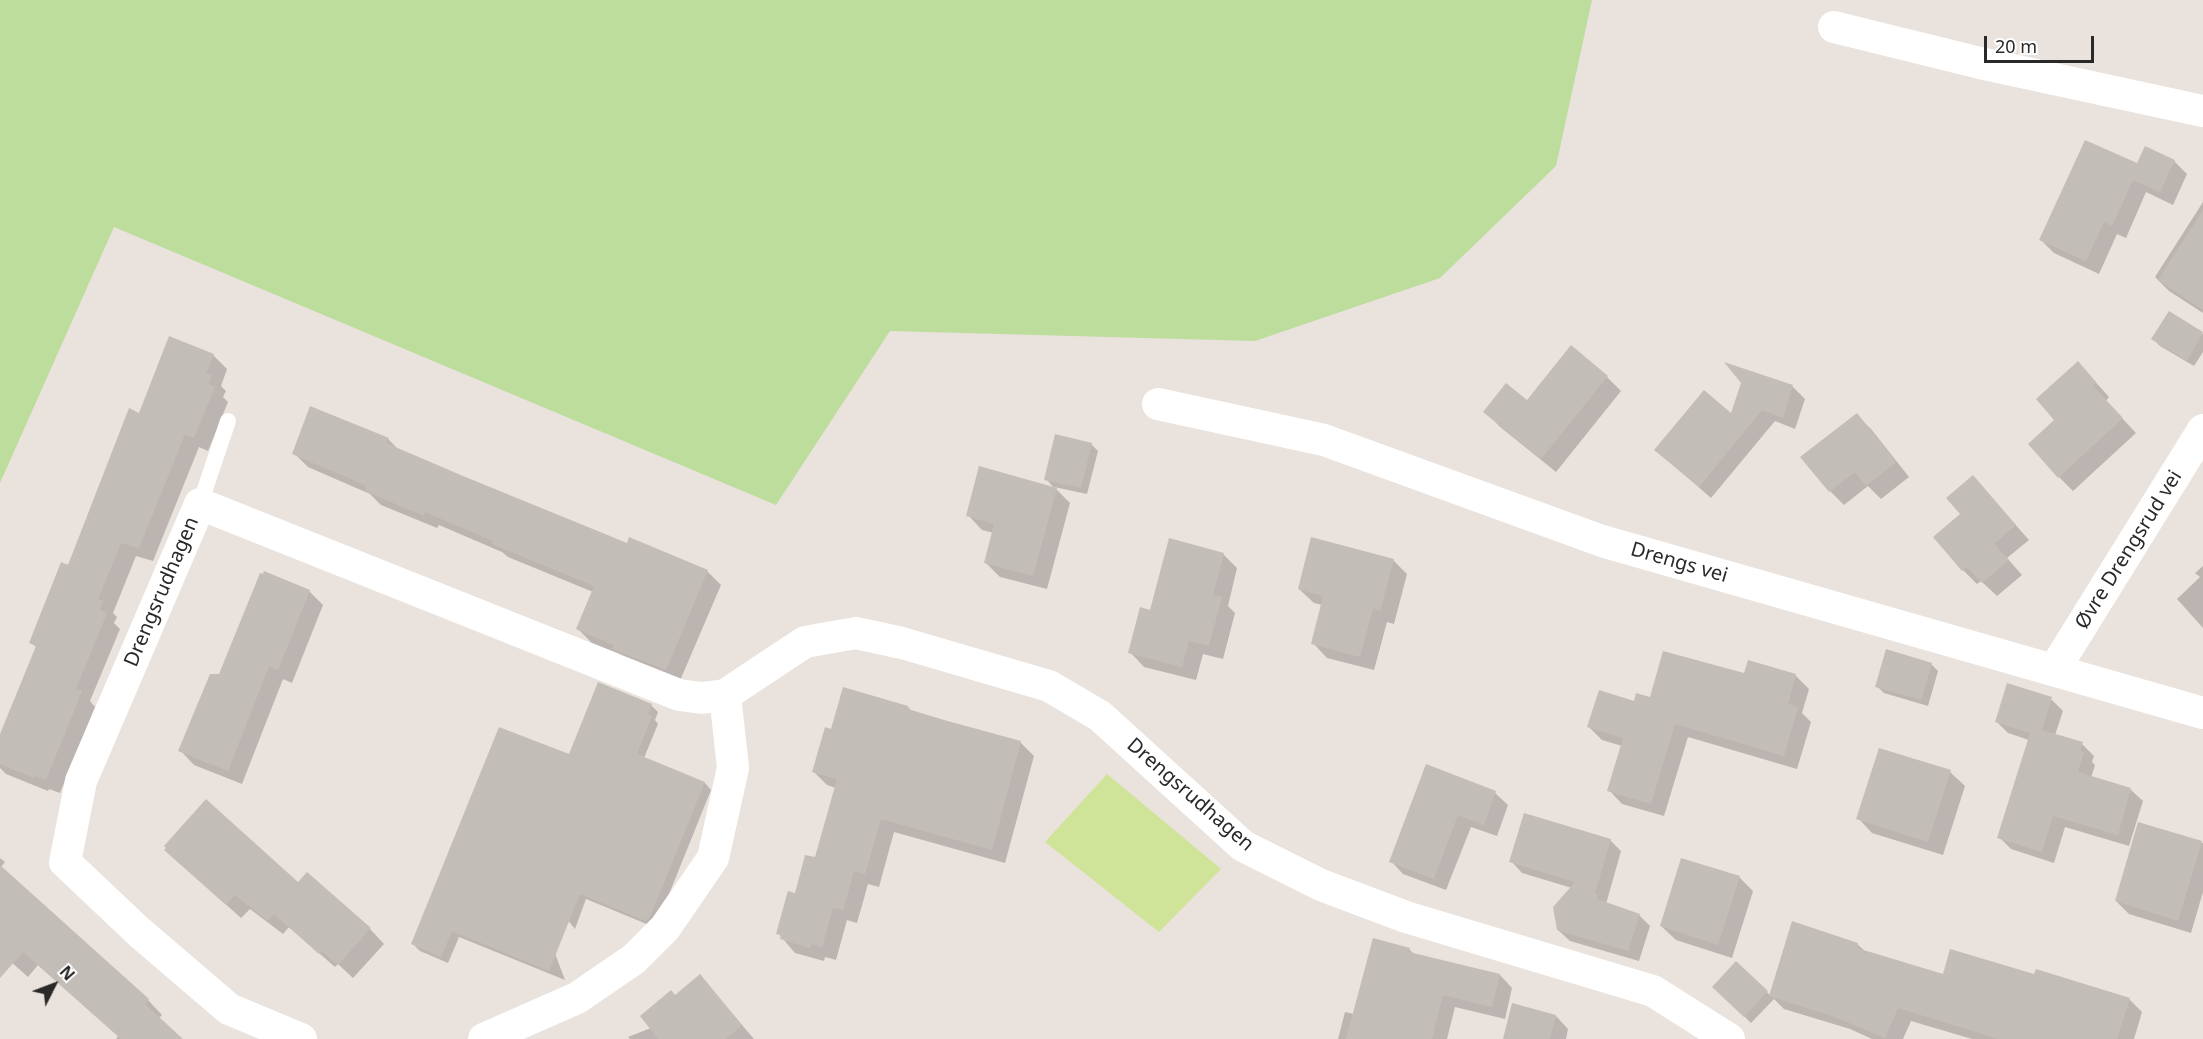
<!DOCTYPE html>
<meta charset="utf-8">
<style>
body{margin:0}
#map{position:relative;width:2203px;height:1039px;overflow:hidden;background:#eae2dc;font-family:"Noto Sans",sans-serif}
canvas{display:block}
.north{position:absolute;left:24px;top:955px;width:60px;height:60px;-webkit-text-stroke:4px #fff;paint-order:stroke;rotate:48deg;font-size:16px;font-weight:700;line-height:24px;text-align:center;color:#292929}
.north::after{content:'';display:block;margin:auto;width:21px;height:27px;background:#292929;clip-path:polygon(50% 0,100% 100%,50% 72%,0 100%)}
.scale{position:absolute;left:1984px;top:36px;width:110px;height:27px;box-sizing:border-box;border:3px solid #292929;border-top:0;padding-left:8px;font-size:18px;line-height:21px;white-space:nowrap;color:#292929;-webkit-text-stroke:4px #fff;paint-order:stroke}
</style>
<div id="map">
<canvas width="2203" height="1039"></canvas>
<div class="north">N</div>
<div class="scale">20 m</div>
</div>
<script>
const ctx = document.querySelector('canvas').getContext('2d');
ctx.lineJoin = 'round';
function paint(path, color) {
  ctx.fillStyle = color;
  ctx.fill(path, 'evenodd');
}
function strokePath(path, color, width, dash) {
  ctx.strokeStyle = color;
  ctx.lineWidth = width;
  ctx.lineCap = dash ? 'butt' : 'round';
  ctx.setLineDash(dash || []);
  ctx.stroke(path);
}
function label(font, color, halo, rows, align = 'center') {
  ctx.font = font + ' "Noto Sans",sans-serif';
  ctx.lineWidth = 4.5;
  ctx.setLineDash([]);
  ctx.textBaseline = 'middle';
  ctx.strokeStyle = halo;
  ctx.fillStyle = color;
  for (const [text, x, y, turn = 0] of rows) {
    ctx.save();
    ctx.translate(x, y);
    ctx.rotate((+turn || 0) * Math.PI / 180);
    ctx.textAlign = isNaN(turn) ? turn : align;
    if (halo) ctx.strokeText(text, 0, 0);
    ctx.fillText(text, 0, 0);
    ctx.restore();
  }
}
paint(new Path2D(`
 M 0,0 L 1592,0 L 1556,166 L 1440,278 L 1255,341 L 890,331 L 776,505 L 114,227 L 0,483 Z`), '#bcdd9c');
paint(new Path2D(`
 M 1107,774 L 1221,869 L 1159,932 L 1045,842 Z`), '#cfe498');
paint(new Path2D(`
 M 2174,161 L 2187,174 L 2173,205 L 2146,192 L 2126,238 L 2117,234 L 2099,274 L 2054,253 L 2041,240 L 2138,165 Z
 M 2203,202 L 2203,313 L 2169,291 L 2155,277 Z
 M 2169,313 L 2203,334 L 2203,352 L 2194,366 L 2160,346 L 2153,339 Z
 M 213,355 L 227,369 L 221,386 L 226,391 L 223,397 L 228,402 L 208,451 L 199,447 L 153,561 L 136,556 L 113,613 L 117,617 L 114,623 L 120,629 L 90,701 L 95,707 L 60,793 L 49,789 L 48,791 L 6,774 L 0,768 L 0,739 L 37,648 L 31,642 L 140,415 Z
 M 1728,365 L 1793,387 L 1805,399 L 1795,429 L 1775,421 L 1711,498 L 1656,450 L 1732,415 L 1742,383 Z
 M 1607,377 L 1621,391 L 1556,472 L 1499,426 L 1485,411 L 1527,402 Z
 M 2092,378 L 2109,397 L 2106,401 L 2136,433 L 2073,491 L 2059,477 L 2056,420 Z
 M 1856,415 L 1871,429 L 1909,477 L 1881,499 L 1868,486 L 1844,505 L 1830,491 Z
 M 388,439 L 399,450 L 628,545 L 707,571 L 721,585 L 679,683 L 628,662 L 620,654 L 592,643 L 578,629 L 593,592 L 508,557 L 502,552 L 439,525 L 437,528 L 381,505 L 370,494 L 308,467 L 294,453 Z
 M 1091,444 L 1098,451 L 1087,494 L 1054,487 L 1070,503 L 1047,589 L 1000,577 L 986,563 L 994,533 L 982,530 L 968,515 L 1055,489 L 1046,479 Z
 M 1973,477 L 2029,540 L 2007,558 L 2022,575 L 1997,596 L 1981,581 L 1977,584 L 1963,570 L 1962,514 Z
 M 1223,554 L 1237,568 L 1228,606 L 1235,613 L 1223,659 L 1203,654 L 1196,680 L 1144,667 L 1130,652 L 1151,612 Z
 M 1393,560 L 1407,574 L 1394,624 L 1387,622 L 1374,670 L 1327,658 L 1313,643 L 1323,605 L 1314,603 L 1299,589 Z
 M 2203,566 L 2203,628 L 2177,599 L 2200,577 L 2195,573 Z
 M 309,591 L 323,605 L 292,683 L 283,679 L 242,784 L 194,765 L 180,750 L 220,676 Z
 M 1749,662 L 1796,676 L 1809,689 L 1802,713 L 1811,722 L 1797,769 L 1688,737 L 1664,816 L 1622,804 L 1609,790 L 1622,746 L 1602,740 L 1589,727 L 1635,702 L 1745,675 Z
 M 1931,664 L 1938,671 L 1928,706 L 1884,693 L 1877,686 Z
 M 2051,699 L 2063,711 L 2055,735 L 2082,744 L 2094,756 L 2092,762 L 2095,765 L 2091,778 L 2131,790 L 2143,801 L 2129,846 L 2065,827 L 2054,863 L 2011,849 L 1999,837 L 2029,740 L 2008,733 L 1996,721 Z
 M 651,705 L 658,712 L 655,720 L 658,724 L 644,758 L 705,783 L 711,790 L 657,924 L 654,927 L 586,899 L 575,929 L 521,863 L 565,980 L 459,937 L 448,963 L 420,951 L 413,944 L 570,756 Z
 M 908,707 L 912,712 L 1020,742 L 1034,756 L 1005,863 L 894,832 L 879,887 L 868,884 L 857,923 L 847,920 L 836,960 L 825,957 L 824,961 L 795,953 L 778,933 L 816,858 L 836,788 L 827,785 L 814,772 L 832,730 Z
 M 1427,765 L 1495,793 L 1508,805 L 1497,836 L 1471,827 L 1446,890 L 1403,874 L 1391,861 Z
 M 1950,772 L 1965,786 L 1943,855 L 1872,833 L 1858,818 Z
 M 2139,824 L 2203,843 L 2203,892 L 2191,933 L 2129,914 L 2116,901 Z
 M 1610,840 L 1621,851 L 1606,904 L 1639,915 L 1650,926 L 1639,961 L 1570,941 L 1558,930 L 1572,888 L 1522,873 L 1511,861 Z
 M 0,858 L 5,862 L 1,867 L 148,1000 L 162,1015 L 158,1019 L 181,1039 L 116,1039 L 118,1036 L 38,965 L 28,977 L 0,952 Z
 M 181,864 L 298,884 L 370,929 L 384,944 L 353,978 L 338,964 L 335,967 L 289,927 L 283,934 L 250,909 L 241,918 Z
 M 1739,877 L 1753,891 L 1732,958 L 1676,940 L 1661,926 Z
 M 1857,944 L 1866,952 L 1944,976 L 2035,976 L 2129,999 L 2142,1012 L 2134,1039 L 1972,1039 L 1911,1021 L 1903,1039 L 1872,1039 L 1850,1029 L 1784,1009 L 1774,999 L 1751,1023 L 1714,987 L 1736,963 L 1770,995 Z
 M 1409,949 L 1414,954 L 1500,975 L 1512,988 L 1505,1019 L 1455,1007 L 1447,1039 L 1338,1039 L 1345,1012 L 1354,1014 Z
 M 700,976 L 754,1039 L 630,1039 L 628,1037 L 651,1028 L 676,997 Z
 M 1556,1016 L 1568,1029 L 1566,1039 L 1505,1039 Z`), '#0003');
paint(new Path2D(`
 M 2085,140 L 2137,163 L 2145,146 L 2175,160 L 2160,192 L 2133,180 L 2112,226 L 2104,222 L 2086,261 L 2039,240 Z
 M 2203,210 L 2203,310 L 2158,280 Z
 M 2169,311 L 2203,332 L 2187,361 L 2151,339 Z
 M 169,336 L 214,354 L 206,373 L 212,375 L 208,384 L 215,387 L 194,438 L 185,434 L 139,548 L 121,543 L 98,599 L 103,601 L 100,610 L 107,613 L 76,689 L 82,691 L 46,780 L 35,776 L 34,778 L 0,764 L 0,734 L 36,646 L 29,643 L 61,562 L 68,565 L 129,408 L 139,413 Z
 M 1571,345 L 1608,376 L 1541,459 L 1483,412 L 1506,383 L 1527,400 Z
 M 2078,361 L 2096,382 L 2093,386 L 2123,418 L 2058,478 L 2028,444 L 2054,420 L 2036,399 Z
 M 1724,362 L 1793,385 L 1783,418 L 1762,410 L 1699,487 L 1654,450 L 1704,390 L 1731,413 L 1741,383 Z
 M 310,406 L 389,438 L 386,443 L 463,476 L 627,543 L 629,537 L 708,570 L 666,670 L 612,649 L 614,645 L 576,629 L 594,586 L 492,544 L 493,541 L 425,512 L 424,516 L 365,491 L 367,488 L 365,487 L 365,485 L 292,454 Z
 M 1857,413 L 1896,462 L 1866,486 L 1855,472 L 1829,492 L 1800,457 Z
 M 1055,434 L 1092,443 L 1081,488 L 1044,480 Z
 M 979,466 L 1057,488 L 1033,576 L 984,563 L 994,524 L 966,516 Z
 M 1973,475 L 2016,525 L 1994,544 L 2009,560 L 1982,583 L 1967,567 L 1962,571 L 1933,537 L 1960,514 L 1946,498 Z
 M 1311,537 L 1394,559 L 1380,611 L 1373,608 L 1360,657 L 1311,644 L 1323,596 L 1298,589 Z
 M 1169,538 L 1224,553 L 1213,595 L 1222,597 L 1209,646 L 1189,641 L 1182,667 L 1128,653 L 1140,607 L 1150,610 Z
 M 264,571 L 310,590 L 278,670 L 269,666 L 228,771 L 178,751 L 210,674 L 219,674 L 260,573 L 263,574 Z
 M 1886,649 L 1932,663 L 1921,700 L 1875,687 Z
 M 1663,651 L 1744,673 L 1748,660 L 1796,674 L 1788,704 L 1798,707 L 1784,756 L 1675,724 L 1651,804 L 1607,791 L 1623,738 L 1587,727 L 1599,690 L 1634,701 L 1636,693 L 1650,697 Z
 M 598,682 L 652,704 L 648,714 L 652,716 L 637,754 L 705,782 L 650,917 L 646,921 L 580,894 L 549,971 L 452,931 L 441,957 L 411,944 L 499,727 L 569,754 Z
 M 2007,683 L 2052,697 L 2042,730 L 2083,742 L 2080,751 L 2084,752 L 2078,772 L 2131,788 L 2118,835 L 2053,816 L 2042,852 L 1997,838 L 2030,733 L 1995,722 Z
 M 843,687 L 908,706 L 908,709 L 944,720 L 1021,741 L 992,850 L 881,819 L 865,874 L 854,871 L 843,910 L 833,908 L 822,947 L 812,944 L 810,948 L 780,939 L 781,935 L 776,934 L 787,894 L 788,891 L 795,893 L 805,855 L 815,857 L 837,779 L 812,772 L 825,727 L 831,729 Z
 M 1879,748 L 1951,770 L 1928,842 L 1856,819 Z
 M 1426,764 L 1496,791 L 1484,825 L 1458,815 L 1434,879 L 1389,862 Z
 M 206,799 L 298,882 L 307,872 L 371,928 L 338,965 L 322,951 L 319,954 L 274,914 L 268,921 L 235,895 L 226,905 L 164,850 L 166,848 L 164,846 Z
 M 1524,813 L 1611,839 L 1595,893 L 1598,895 L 1597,899 L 1640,914 L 1628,951 L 1557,930 L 1553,907 L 1575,882 L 1509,862 Z
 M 2138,822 L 2202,841 L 2178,921 L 2115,901 Z
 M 1681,858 L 1740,876 L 1718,945 L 1660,926 Z
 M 0,865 L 149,999 L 145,1004 L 183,1039 L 121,1039 L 23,952 L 0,978 Z
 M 1792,921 L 1858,943 L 1857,948 L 1943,974 L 1950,949 L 2034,974 L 2036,969 L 2130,998 L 2117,1039 L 1999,1039 L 1898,1008 L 1885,1038 L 1835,1017 L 1769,996 Z
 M 1373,938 L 1410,948 L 1409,952 L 1500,974 L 1492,1007 L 1443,995 L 1432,1039 L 1346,1039 Z
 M 1736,961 L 1768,991 L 1744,1017 L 1712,987 Z
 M 700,974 L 742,1025 L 726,1039 L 658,1039 L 640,1016 L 671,990 L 675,995 Z
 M 1512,1003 L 1556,1015 L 1550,1039 L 1503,1039 Z`), '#c3bdb8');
strokePath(new Path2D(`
 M 200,504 L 228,421`), '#fff', 16);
strokePath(new Path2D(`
 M 1834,27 L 1980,63 L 2203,111
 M 1158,404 L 1324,440 L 1602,541 L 2203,713
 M 2054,670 L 2203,430
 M 301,1039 L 229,1009 L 139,932 L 65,862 L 81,781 L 200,504 L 679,695 L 702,698 L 725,695 L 805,642 L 856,633 L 902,643 L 1049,686 L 1100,716 L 1243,846 L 1321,885 L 1406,917 L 1653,991 L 1729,1039
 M 484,1039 L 577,998 L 634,959 L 665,928 L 713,858 L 733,768 L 725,695`), '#fff', 32);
label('20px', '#292929', '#fff', [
 ["Øvre Drengsrud vei",2129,550,-58],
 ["Drengs vei",1679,563,16],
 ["Drengsrudhagen",162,592,-67],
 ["Drengsrudhagen",1190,795,41]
]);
</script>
